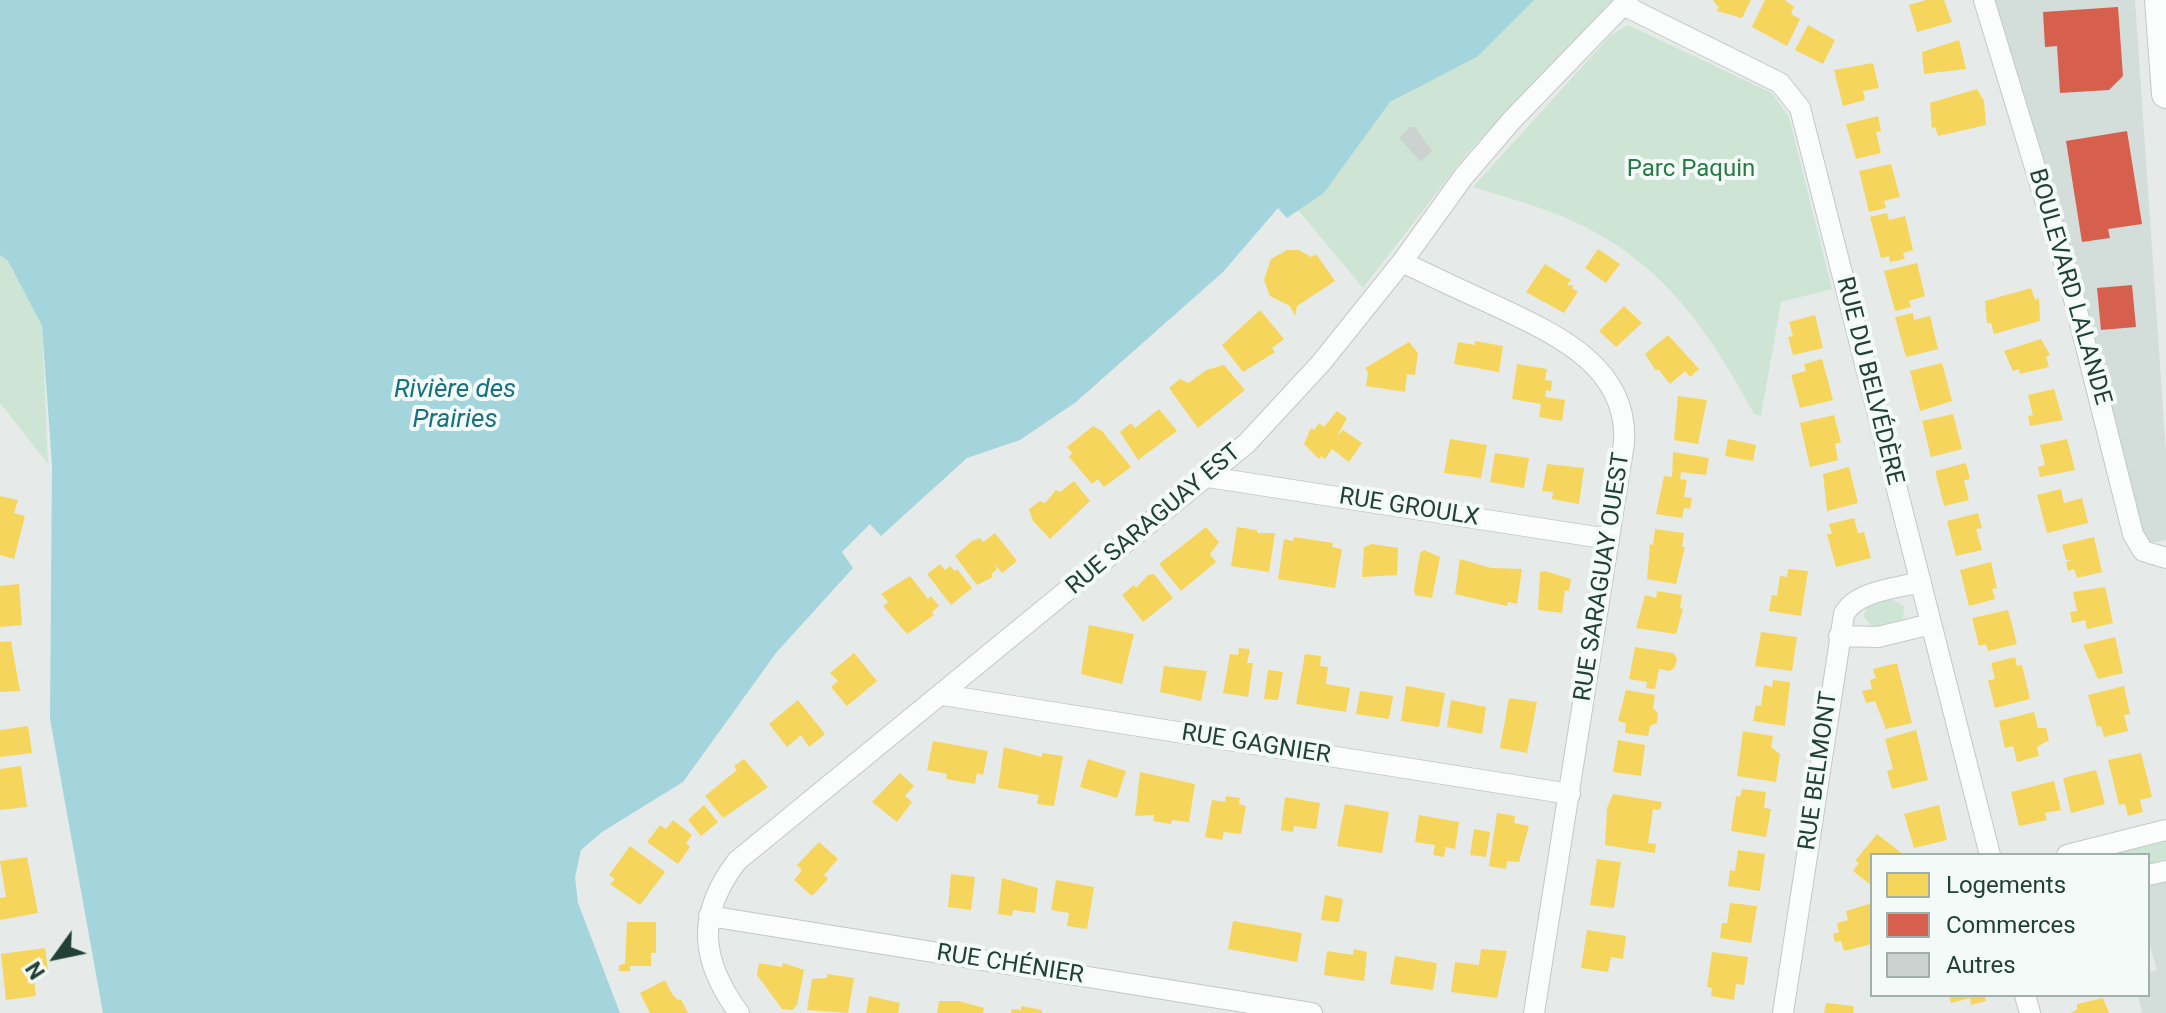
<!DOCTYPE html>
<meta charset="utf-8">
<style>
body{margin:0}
#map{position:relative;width:2166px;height:1013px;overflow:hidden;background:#e6ebe9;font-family:Roboto,sans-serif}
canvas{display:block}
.legend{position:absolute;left:1870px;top:853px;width:280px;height:144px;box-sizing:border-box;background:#f4faf7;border:2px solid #a0b0aa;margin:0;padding:10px 14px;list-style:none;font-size:24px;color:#214137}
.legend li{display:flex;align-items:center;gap:16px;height:40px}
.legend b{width:40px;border:2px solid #a0b0aa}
.north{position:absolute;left:16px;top:917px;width:80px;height:80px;-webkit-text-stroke:6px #f4faf7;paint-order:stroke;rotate:237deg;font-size:22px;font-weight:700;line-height:32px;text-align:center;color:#214137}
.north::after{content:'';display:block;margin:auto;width:28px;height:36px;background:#214137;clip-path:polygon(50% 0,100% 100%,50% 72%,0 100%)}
</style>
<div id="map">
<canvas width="2166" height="1013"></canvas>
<ul class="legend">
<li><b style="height:22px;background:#f6d55c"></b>Logements</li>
<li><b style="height:22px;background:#d6604d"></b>Commerces</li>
<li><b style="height:22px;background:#ccd2d0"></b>Autres</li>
</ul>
<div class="north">N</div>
</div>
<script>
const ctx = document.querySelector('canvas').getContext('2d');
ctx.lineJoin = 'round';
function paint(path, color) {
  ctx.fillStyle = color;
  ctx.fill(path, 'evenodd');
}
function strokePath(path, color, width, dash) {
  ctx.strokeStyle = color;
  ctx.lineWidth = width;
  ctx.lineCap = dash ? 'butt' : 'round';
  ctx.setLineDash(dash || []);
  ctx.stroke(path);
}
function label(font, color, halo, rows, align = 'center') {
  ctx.font = font + ' Roboto,sans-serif';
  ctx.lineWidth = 8;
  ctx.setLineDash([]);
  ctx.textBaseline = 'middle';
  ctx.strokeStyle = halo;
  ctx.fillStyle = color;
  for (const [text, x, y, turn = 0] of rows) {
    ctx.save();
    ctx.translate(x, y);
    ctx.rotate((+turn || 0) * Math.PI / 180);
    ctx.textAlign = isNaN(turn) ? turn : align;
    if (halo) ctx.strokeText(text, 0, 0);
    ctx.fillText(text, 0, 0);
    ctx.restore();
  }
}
paint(new Path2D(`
 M 1995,0 L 2135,0 L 2166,453 L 2166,540 L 2151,543 L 2141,531 L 2101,361 Z
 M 2166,881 L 2166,1013 L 2142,1013 L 2138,995 L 2148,995 L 2148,973 L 2157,970 L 2148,939 L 2148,885 Z`), '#d3ddd9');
paint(new Path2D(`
 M 1534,0 L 1616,0 L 1469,151 L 1363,288 L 1298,210 L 1324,193 L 1390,102 L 1477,57 Z
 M 1628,25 L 1772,93 L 1789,117 L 1832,289 L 1781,302 L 1761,416 L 1754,414 C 1707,326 1657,255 1561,216 C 1532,204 1502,196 1473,187 L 1611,35 Z
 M 0,255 L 8,261 L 42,326 L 48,464 L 0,403 Z
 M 1891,599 L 1904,606 L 1903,620 L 1873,628 L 1864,617 L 1866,608 Z
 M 2166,841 L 2166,859 L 2148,864 L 2148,855 L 2109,855 Z`), '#cee5d5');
paint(new Path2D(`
 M 0,0 L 1534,0 L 1477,57 L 1390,102 L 1324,193 L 1287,218 L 1278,208 L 1223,272 L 1076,402 L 1020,440 L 967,458 L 881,536 L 870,524 L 842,552 L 853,568 L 776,653 L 683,782 L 602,832 L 581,850 L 575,877 L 578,903 L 620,1013 L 103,1013 L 50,719 L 52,465 L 42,326 L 8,261 L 0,255 Z`), '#a4d5dc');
paint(new Path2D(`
 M 1713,0 L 1751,0 L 1742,18 L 1717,11 L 1720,5 L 1718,7 Z
 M 1765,0 L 1785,0 L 1794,7 L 1791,14 L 1800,19 L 1787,46 L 1752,27 Z
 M 1926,0 L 1944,0 L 1952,22 L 1917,32 L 1909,5 Z
 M 1808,25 L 1835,40 L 1823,64 L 1795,50 Z
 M 1959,40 L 1966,69 L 1924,74 L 1922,52 Z
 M 1873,63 L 1879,88 L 1863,91 L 1865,100 L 1843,106 L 1834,70 Z
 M 1977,89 L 1984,101 L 1986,125 L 1938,136 L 1935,127 L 1932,128 L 1930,103 Z
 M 1878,116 L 1881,131 L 1876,132 L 1881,153 L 1856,159 L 1846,124 Z
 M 1891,164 L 1900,197 L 1884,201 L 1886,208 L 1869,212 L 1859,171 Z
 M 1887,213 L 1889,220 L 1905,216 L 1913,250 L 1903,253 L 1905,259 L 1890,262 L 1889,256 L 1881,258 L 1870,217 Z
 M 1598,249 L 1620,264 L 1606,283 L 1585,268 Z
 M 1287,250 L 1299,250 L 1311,257 L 1316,254 L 1335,281 L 1297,306 L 1295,316 L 1290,306 L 1270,296 L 1264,280 L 1271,259 Z
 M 1917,263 L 1925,296 L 1909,301 L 1911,307 L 1895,311 L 1884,271 Z
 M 1545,264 L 1571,280 L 1567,285 L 1574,285 L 1572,288 L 1578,292 L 1564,313 L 1526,292 Z
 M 2031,288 L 2035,300 L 2039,298 L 2040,321 L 1994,334 L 1991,323 L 1987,323 L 1985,301 Z
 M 1624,306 L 1642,323 L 1616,347 L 1599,331 Z
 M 1260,310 L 1284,339 L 1272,348 L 1275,352 L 1243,372 L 1222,345 Z
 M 1913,313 L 1914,320 L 1930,316 L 1938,349 L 1906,357 L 1895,317 Z
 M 1815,315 L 1823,348 L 1793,355 L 1788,337 L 1793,336 L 1789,322 Z
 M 1668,335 L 1699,369 L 1690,377 L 1685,371 L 1670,384 L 1658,369 L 1656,371 L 1645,354 Z
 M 2041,339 L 2050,355 L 2046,357 L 2049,367 L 2020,374 L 2019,369 L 2013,371 L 2004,351 Z
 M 1475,341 L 1503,346 L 1499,372 L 1454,364 L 1458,342 L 1474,345 Z
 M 1409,342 L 1418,353 L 1415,375 L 1407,374 L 1405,392 L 1366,386 L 1368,372 L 1365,368 Z
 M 1822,359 L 1833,400 L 1800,408 L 1791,375 L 1806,371 L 1804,364 Z
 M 1942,363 L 1952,401 L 1920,411 L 1910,371 Z
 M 1517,364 L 1547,369 L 1545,380 L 1552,381 L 1551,391 L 1546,390 L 1545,397 L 1565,400 L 1562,421 L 1539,417 L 1541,404 L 1512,399 Z
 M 1224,365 L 1245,390 L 1198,428 L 1169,388 L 1180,379 L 1189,383 L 1206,370 Z
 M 2054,389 L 2063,420 L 2030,426 L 2028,416 L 2033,415 L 2028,395 Z
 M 1678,396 L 1707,400 L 1698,444 L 1674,440 Z
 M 1159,409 L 1177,431 L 1138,460 L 1120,432 L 1131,423 L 1135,428 Z
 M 1337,411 L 1347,418 L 1337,436 L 1343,430 L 1362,443 L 1349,462 L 1332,449 L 1325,459 L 1321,456 L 1319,459 L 1304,444 L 1311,428 L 1314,430 L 1319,423 L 1324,427 Z
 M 1953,414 L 1962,449 L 1931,457 L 1922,421 Z
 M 1834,415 L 1841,442 L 1835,444 L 1838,460 L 1810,467 L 1800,423 Z
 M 1093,426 L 1102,431 L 1131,467 L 1104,487 L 1098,479 L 1092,484 L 1069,457 L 1072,453 L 1067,447 Z
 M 1450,439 L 1487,445 L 1481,478 L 1444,473 Z
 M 1728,439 L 1756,445 L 1753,461 L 1725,456 Z
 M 2067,439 L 2075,470 L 2040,477 L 2038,467 L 2045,465 L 2040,445 Z
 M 1673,452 L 1709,458 L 1706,475 L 1681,472 L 1680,479 L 1687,480 L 1684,497 L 1692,498 L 1690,509 L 1684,508 L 1682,518 L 1656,514 L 1664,476 L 1672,477 Z
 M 1495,453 L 1529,458 L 1524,488 L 1490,482 Z
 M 1966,463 L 1970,479 L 1964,480 L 1969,500 L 1944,506 L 1935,471 Z
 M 1547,464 L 1584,468 L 1579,504 L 1552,499 L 1553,492 L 1542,491 Z
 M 1849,467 L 1858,503 L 1827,511 L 1823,474 Z
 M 1074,481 L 1090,501 L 1050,539 L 1033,521 L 1029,509 L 1040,501 L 1045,503 L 1056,490 L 1060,492 Z
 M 2061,489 L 2064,503 L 2082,498 L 2088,523 L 2047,533 L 2037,495 Z
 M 0,496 L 18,500 L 14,513 L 25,516 L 14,559 L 0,555 Z
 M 1978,513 L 1982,528 L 1976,529 L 1982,550 L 1956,556 L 1947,521 Z
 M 1854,518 L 1858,533 L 1864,532 L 1871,558 L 1836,567 L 1827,534 L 1832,534 L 1829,524 Z
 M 1206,527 L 1219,542 L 1210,554 L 1216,562 L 1181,591 L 1159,564 Z
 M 1237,527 L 1257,530 L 1257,533 L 1275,533 L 1269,572 L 1231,566 Z
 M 1655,529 L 1684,533 L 1682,547 L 1685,547 L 1676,584 L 1647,579 L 1650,544 L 1653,545 Z
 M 995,533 L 1017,561 L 1002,573 L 994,563 L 997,569 L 991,574 L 993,577 L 977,585 L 955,556 L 972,541 L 980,538 L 983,542 Z
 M 1294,537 L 1333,543 L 1332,547 L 1342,549 L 1335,588 L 1278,579 L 1284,539 L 1293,541 Z
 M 2094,537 L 2102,572 L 2077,578 L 2074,569 L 2068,571 L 2066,562 L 2072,560 L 2066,560 L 2062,545 Z
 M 1372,544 L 1398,548 L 1397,575 L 1362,577 L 1364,547 Z
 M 1424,550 L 1440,557 L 1432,598 L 1415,595 L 1414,590 L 1420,553 Z
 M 1460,559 L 1491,568 L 1522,569 L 1517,604 L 1508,602 L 1507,606 L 1455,594 Z
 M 1991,562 L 1997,588 L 1992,589 L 1995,599 L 1969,606 L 1960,570 Z
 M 940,564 L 945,570 L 950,566 L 955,571 L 957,569 L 972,588 L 951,605 L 927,574 Z
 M 1788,569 L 1808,571 L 1801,616 L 1769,611 L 1772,595 L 1777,596 L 1780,576 L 1787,577 Z
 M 1545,571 L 1571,579 L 1569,591 L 1565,590 L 1562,613 L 1538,610 L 1540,572 Z
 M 1154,574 L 1173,598 L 1143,622 L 1122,595 L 1134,585 L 1136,588 L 1148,575 Z
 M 910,576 L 928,599 L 931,596 L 939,606 L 932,612 L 934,615 L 907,634 L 883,606 L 888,602 L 881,594 Z
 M 19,584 L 22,625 L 0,627 L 0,586 Z
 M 2105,587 L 2113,623 L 2087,629 L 2085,620 L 2072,623 L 2070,612 L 2077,611 L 2073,592 Z
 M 1657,591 L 1682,595 L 1680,608 L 1683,609 L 1676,634 L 1636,628 L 1645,595 L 1656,598 Z
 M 2008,610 L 2017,644 L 1988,651 L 1986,644 L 1979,646 L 1972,618 Z
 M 1089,625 L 1134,634 L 1122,684 L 1081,674 Z
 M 1761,632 L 1797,637 L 1792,671 L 1755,666 Z
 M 2115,637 L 2123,673 L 2098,679 L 2083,645 Z
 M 11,641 L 20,691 L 0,692 L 0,642 Z
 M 1635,647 L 1673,653 L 1677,658 L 1675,667 L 1670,671 L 1659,669 L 1655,689 L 1646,688 L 1647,682 L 1629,679 Z
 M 1239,648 L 1250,649 L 1247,663 L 1253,663 L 1248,697 L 1223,693 L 1230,654 L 1238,655 Z
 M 854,653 L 877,681 L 847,706 L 831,687 L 838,681 L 830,673 Z
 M 1305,654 L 1321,656 L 1320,666 L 1328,667 L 1326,684 L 1350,688 L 1346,712 L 1296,704 Z
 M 2015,657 L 2017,666 L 2022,665 L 2030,699 L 1995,708 L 1988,680 L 1995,679 L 1991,663 Z
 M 1897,663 L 1912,723 L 1886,729 L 1875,701 L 1866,703 L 1862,691 L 1872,689 L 1870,680 L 1876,678 L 1873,669 Z
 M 1164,666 L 1207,671 L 1201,701 L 1160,692 Z
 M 1268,670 L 1283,672 L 1278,700 L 1264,699 Z
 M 1773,680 L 1790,682 L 1785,726 L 1753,721 L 1756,705 L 1761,706 L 1764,685 L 1772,687 Z
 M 1406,686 L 1445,693 L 1439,727 L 1401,721 Z
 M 2124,686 L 2130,714 L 2124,715 L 2128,731 L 2104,737 L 2101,726 L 2097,727 L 2088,695 Z
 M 1626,690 L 1655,695 L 1653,708 L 1658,713 L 1657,723 L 1650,726 L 1648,736 L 1625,733 L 1626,723 L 1618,721 Z
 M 1360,691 L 1393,696 L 1389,719 L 1356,714 Z
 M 1509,698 L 1537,702 L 1527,753 L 1500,748 Z
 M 798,700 L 825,734 L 809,747 L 801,735 L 787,747 L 769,724 Z
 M 1451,700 L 1486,707 L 1482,734 L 1447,727 Z
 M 2034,712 L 2038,728 L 2046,728 L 2049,740 L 2037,747 L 2039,756 L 2017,762 L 2013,746 L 2005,748 L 1999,721 Z
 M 28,726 L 32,753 L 0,757 L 0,730 Z
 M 1916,730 L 1928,780 L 1892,789 L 1887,771 L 1893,769 L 1885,739 Z
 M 1743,731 L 1773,736 L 1771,747 L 1780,754 L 1776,782 L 1737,776 Z
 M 1618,740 L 1645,745 L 1641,776 L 1613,772 Z
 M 933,741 L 988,751 L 983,775 L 977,773 L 975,784 L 946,779 L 947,774 L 927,770 Z
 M 1004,747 L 1042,757 L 1042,753 L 1063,756 L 1054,806 L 1037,804 L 1039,795 L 998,788 Z
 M 2141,753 L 2152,797 L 2140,800 L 2143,812 L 2128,816 L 2125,804 L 2119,805 L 2108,760 Z
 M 744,759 L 768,787 L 723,818 L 705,796 L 737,770 L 734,766 Z
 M 1088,759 L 1126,771 L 1117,798 L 1080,787 Z
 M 21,766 L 27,807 L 0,810 L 0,769 Z
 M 2096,770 L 2105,804 L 2071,813 L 2063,778 Z
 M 1140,772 L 1195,784 L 1189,822 L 1172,820 L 1171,824 L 1153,821 L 1154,815 L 1135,816 Z
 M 900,773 L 914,786 L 905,796 L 912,802 L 897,822 L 872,802 Z
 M 2054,781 L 2061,810 L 2045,813 L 2047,820 L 2019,826 L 2011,792 Z
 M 1742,789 L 1766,792 L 1764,808 L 1771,809 L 1766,837 L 1731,831 L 1736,796 L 1740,797 Z
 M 1613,794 L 1662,802 L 1660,810 L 1653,809 L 1648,843 L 1656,844 L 1655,853 L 1605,845 L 1607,808 Z
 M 1226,796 L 1240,798 L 1239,804 L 1246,806 L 1241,834 L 1224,832 L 1222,840 L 1205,837 L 1212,800 L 1225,802 Z
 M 1285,797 L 1320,803 L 1316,829 L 1294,826 L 1293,832 L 1281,830 Z
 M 1345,804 L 1389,812 L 1382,853 L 1337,846 Z
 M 704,805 L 718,822 L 701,836 L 688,820 Z
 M 1939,805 L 1947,840 L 1914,848 L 1904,814 Z
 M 1497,813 L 1515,816 L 1514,823 L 1529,826 L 1519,862 L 1507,861 L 1506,869 L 1489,866 Z
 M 1419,815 L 1459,822 L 1455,849 L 1446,847 L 1444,857 L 1433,855 L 1435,845 L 1415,842 Z
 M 673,820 L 692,835 L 686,843 L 690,847 L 678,864 L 647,842 L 660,825 L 666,829 Z
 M 1474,829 L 1490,832 L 1486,857 L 1470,855 Z
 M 1877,834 L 1904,855 L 1872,855 L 1872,886 L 1853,871 L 1859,863 L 1855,861 Z
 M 819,842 L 838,859 L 824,875 L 828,879 L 812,896 L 794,880 L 802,870 L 797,865 Z
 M 630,846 L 665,872 L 640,905 L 610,884 L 615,879 L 609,875 Z
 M 1738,850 L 1765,854 L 1760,891 L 1728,886 L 1730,870 L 1735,871 Z
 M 27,857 L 38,913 L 0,920 L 0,898 L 6,897 L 0,861 Z
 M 1597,859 L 1621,862 L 1614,908 L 1590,905 Z
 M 951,874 L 975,877 L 971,910 L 948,907 Z
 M 1002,878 L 1038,888 L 1035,913 L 1013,910 L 1012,916 L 998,914 Z
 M 1056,880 L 1094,887 L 1087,929 L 1067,926 L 1069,913 L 1051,910 Z
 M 1325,895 L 1343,899 L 1339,922 L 1321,920 Z
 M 1730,903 L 1757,906 L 1751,943 L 1720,938 L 1722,923 L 1727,923 Z
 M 1872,903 L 1872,944 L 1844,951 L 1841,941 L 1835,942 L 1833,934 L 1839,932 L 1837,923 L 1848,920 L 1846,911 Z
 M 1233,921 L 1302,933 L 1297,962 L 1228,949 Z
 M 627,922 L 656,922 L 656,953 L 651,953 L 651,966 L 630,966 L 630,971 L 619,971 L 619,965 L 625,964 Z
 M 1587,930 L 1626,936 L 1623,959 L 1611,957 L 1608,972 L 1581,968 Z
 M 45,948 L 48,971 L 33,973 L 36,996 L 6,1000 L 1,954 Z
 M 1354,949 L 1367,952 L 1364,981 L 1324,975 L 1327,951 L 1353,955 Z
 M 1481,949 L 1507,951 L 1497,998 L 1451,992 L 1455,962 L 1479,965 Z
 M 1712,952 L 1748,957 L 1744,985 L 1736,984 L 1734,1000 L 1711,996 L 1712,988 L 1707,987 Z
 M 1395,956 L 1437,963 L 1433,990 L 1390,984 Z
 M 759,963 L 782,967 L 783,963 L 804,970 L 797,1005 L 792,1010 L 782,1009 L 757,975 Z
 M 827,974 L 854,978 L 848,1013 L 807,1010 L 812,979 L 827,978 Z
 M 665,980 L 672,994 L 678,1000 L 681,999 L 688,1013 L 650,1013 L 640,993 Z
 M 1949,995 L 1984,995 L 1986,1001 L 1971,1005 L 1970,998 L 1951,1003 Z
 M 869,996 L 900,1003 L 898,1013 L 866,1013 Z
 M 2103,998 L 2109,1013 L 2071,1013 L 2077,1009 L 2077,1004 Z
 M 939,1001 L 959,1001 L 984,1008 L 983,1013 L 937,1013 Z
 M 1826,1003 L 1854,1006 L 1853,1013 L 1824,1013 Z
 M 1021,1006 L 1042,1010 L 1042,1013 L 1011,1013 L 1012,1009 L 1021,1010 Z`), '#f6d55c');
paint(new Path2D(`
 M 2118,7 L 2123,76 L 2109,90 L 2060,93 L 2057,46 L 2045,47 L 2043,12 Z
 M 2127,131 L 2142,224 L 2108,229 L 2110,238 L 2082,242 L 2066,141 Z
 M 2132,285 L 2136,327 L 2101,330 L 2097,288 Z`), '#d6604d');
paint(new Path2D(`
 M 1410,127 L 1415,127 L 1432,151 L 1421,162 L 1399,138 Z`), '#ccd2d0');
const street = new Path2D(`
 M 1984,0 L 2069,279 L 2133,534 L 2143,551 L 2166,558
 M 1623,5 L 1780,83 L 1800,108 L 1990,855
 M 1402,262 C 1433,277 1465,292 1496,306 C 1555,334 1629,366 1624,443 L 1534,1013
 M 1208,477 L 1609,539
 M 1839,636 L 1878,637 L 1931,624
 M 943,695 L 1570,794
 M 2067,855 L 2166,830
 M 2148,875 L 2166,871
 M 709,916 L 1312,1013
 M 2025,995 L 2030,1013
 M 739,1013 C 700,960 696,915 737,861 L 1247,443 L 1321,363 L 1402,262 L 1464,176 L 1512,120 L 1628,0
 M 1783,1013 L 1844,614 C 1856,591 1898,588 1921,582`);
const secondary = new Path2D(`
 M 2159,0 L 2166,94`);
strokePath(street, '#c3c8c6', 22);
strokePath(secondary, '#c1c9c6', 30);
strokePath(street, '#fbfcfc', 20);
strokePath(secondary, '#fbfcfc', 28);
label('24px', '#287b46', '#f4faf7', [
 ["Parc Paquin",1691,170]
]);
label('24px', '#214137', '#f4faf7', [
 ["BOULEVARD LALANDE",2069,287,74],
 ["RUE DU BELVÉDÈRE",1869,381,76],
 ["RUE GROULX",1409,508,9],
 ["RUE SARAGUAY EST",1154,520,-40],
 ["RUE SARAGUAY OUEST",1603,577,-81],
 ["RUE GAGNIER",1256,745,9],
 ["RUE BELMONT",1819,771,-82],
 ["RUE CHÉNIER",1010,965,9]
]);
label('italic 26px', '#167281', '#f4faf7', [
 ["Rivière des",455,390],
 ["Prairies",455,420]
]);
</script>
